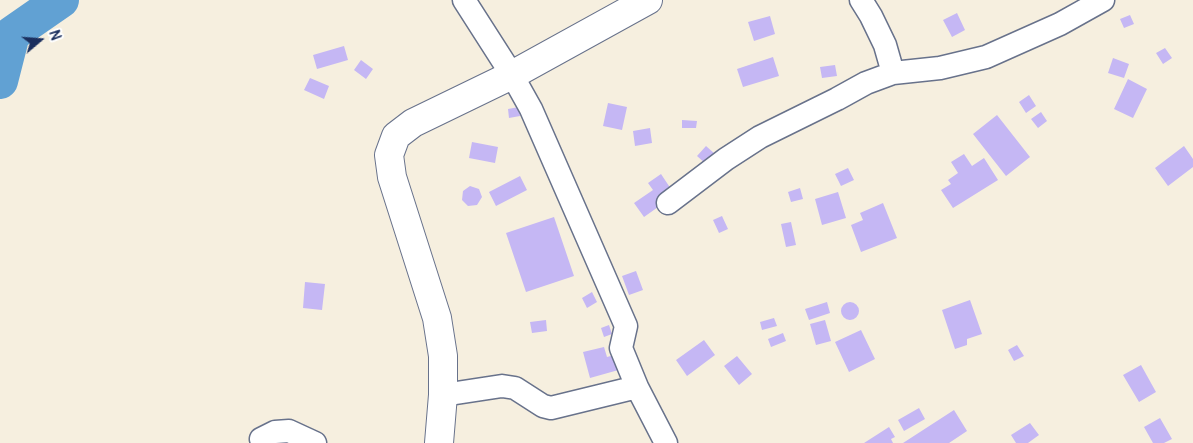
<!DOCTYPE html>
<style>
body{margin:0}
#map{position:relative;width:1193px;height:443px;overflow:hidden;background:#f6efdf;font-family:Pangolin,sans-serif}
canvas{display:block}
.north{position:absolute;left:15px;top:15px;width:50px;height:50px;-webkit-text-stroke:4px #fff;paint-order:stroke;rotate:72deg;font-size:14px;font-weight:700;line-height:20px;text-align:center;color:#1b2f5e}
.north::after{content:'';display:block;margin:auto;width:18px;height:22px;background:#1b2f5e;clip-path:polygon(50% 0,100% 100%,50% 72%,0 100%)}
</style>
<div id="map">
<canvas width="1193" height="443"></canvas>
<div class="north">N</div>
</div>
<script>
const ctx = document.querySelector('canvas').getContext('2d');
ctx.lineJoin = 'round';
function strokePath(path, color, width, dash) {
  ctx.strokeStyle = color;
  ctx.lineWidth = width;
  ctx.lineCap = dash ? 'butt' : 'round';
  ctx.setLineDash(dash || []);
  ctx.stroke(path);
}
function paint(path, color) {
  ctx.fillStyle = color;
  ctx.fill(path, 'evenodd');
}
strokePath(new Path2D(`
 M 0,81 L 12,34 L 61,0`), '#61a1d3', 36);
paint(new Path2D(`
 M 957,13 L 965,30 L 952,37 L 943,20 Z
 M 1130,15 L 1134,24 L 1124,28 L 1120,19 Z
 M 770,16 L 775,34 L 754,41 L 748,22 Z
 M 344,46 L 348,60 L 317,69 L 313,55 Z
 M 1165,48 L 1172,58 L 1163,64 L 1156,53 Z
 M 773,57 L 779,76 L 743,87 L 737,69 Z
 M 1113,58 L 1129,64 L 1124,78 L 1108,73 Z
 M 361,60 L 373,69 L 366,79 L 354,70 Z
 M 835,65 L 837,76 L 822,78 L 820,67 Z
 M 310,78 L 329,86 L 324,99 L 304,90 Z
 M 1128,79 L 1147,89 L 1133,118 L 1114,109 Z
 M 1029,95 L 1036,106 L 1026,113 L 1019,102 Z
 M 608,103 L 627,107 L 622,130 L 603,126 Z
 M 519,107 L 520,116 L 509,118 L 508,109 Z
 M 1041,112 L 1047,121 L 1038,128 L 1031,119 Z
 M 997,115 L 1030,157 L 1006,176 L 973,134 Z
 M 682,120 L 697,121 L 696,128 L 682,128 Z
 M 650,128 L 652,143 L 635,146 L 633,131 Z
 M 472,142 L 498,147 L 495,163 L 469,158 Z
 M 706,146 L 715,154 L 706,164 L 697,156 Z
 M 1184,146 L 1193,159 L 1193,167 L 1168,186 L 1155,168 Z
 M 964,154 L 972,166 L 984,158 L 998,180 L 953,208 L 941,190 L 951,184 L 948,180 L 958,173 L 951,162 Z
 M 848,168 L 854,180 L 841,186 L 835,174 Z
 M 661,174 L 675,195 L 644,217 L 634,203 L 653,190 L 648,183 Z
 M 520,176 L 527,190 L 496,206 L 489,192 Z
 M 470,186 L 479,189 L 482,197 L 477,205 L 468,206 L 462,200 L 463,191 Z
 M 800,188 L 803,199 L 791,202 L 788,192 Z
 M 838,192 L 846,218 L 822,225 L 815,199 Z
 M 883,203 L 897,238 L 861,252 L 851,225 L 863,220 L 860,213 Z
 M 722,216 L 728,229 L 719,233 L 713,220 Z
 M 554,217 L 574,276 L 526,292 L 506,233 Z
 M 791,222 L 796,245 L 786,247 L 781,224 Z
 M 636,271 L 643,290 L 629,295 L 622,276 Z
 M 305,282 L 325,284 L 322,310 L 303,308 Z
 M 592,292 L 597,302 L 587,308 L 582,298 Z
 M 970,300 L 982,334 L 967,339 L 967,345 L 955,349 L 942,310 Z
 M841 311a9 9 0 1 1 18 0a9 9 0 1 1-18 0Z
 M 827,302 L 830,313 L 809,320 L 805,309 Z
 M 774,318 L 777,326 L 762,330 L 760,322 Z
 M 546,320 L 547,331 L 532,333 L 530,322 Z
 M 825,320 L 831,341 L 816,345 L 810,324 Z
 M 609,325 L 612,334 L 604,337 L 601,328 Z
 M 861,330 L 875,359 L 849,372 L 835,342 Z
 M 783,333 L 786,341 L 771,347 L 768,339 Z
 M 704,340 L 715,355 L 687,376 L 676,360 Z
 M 1017,345 L 1024,356 L 1014,361 L 1008,350 Z
 M 604,347 L 607,357 L 618,354 L 622,369 L 590,378 L 583,352 Z
 M 737,356 L 752,374 L 739,385 L 724,366 Z
 M 1141,365 L 1156,392 L 1139,402 L 1123,375 Z
 M 919,408 L 925,419 L 904,431 L 898,420 Z
 M 954,410 L 967,431 L 949,443 L 903,443 Z
 M 1160,418 L 1172,439 L 1164,443 L 1153,443 L 1144,427 Z
 M 1030,423 L 1039,435 L 1028,443 L 1016,443 L 1011,435 Z
 M 889,427 L 895,437 L 891,439 L 893,443 L 864,443 Z`), '#c5b7f4');
const street = new Path2D(`
 M 464,0 L 512,75 L 531,109 L 626,326 L 621,348 L 637,387
 M 861,0 L 871,16 L 885,45 L 893,73 L 940,68 L 986,57 L 1060,24 L 1103,0
 M 668,203 L 726,159 L 760,137 L 837,99 L 866,83 L 893,73
 M 443,395 L 502,386 L 515,388 L 543,406 L 551,408 L 637,387 L 666,443
 M 261,439 L 275,432 L 289,431 L 315,443`);
const secondary = new Path2D(`
 M 439,443 L 443,395 L 443,356 L 437,318 L 392,177 L 389,155 L 396,136 L 413,123 L 512,75 L 648,0`);
strokePath(street, '#68728b', 25);
strokePath(secondary, '#68728b', 30);
strokePath(street, '#fff', 22);
strokePath(secondary, '#fff', 28);
</script>
